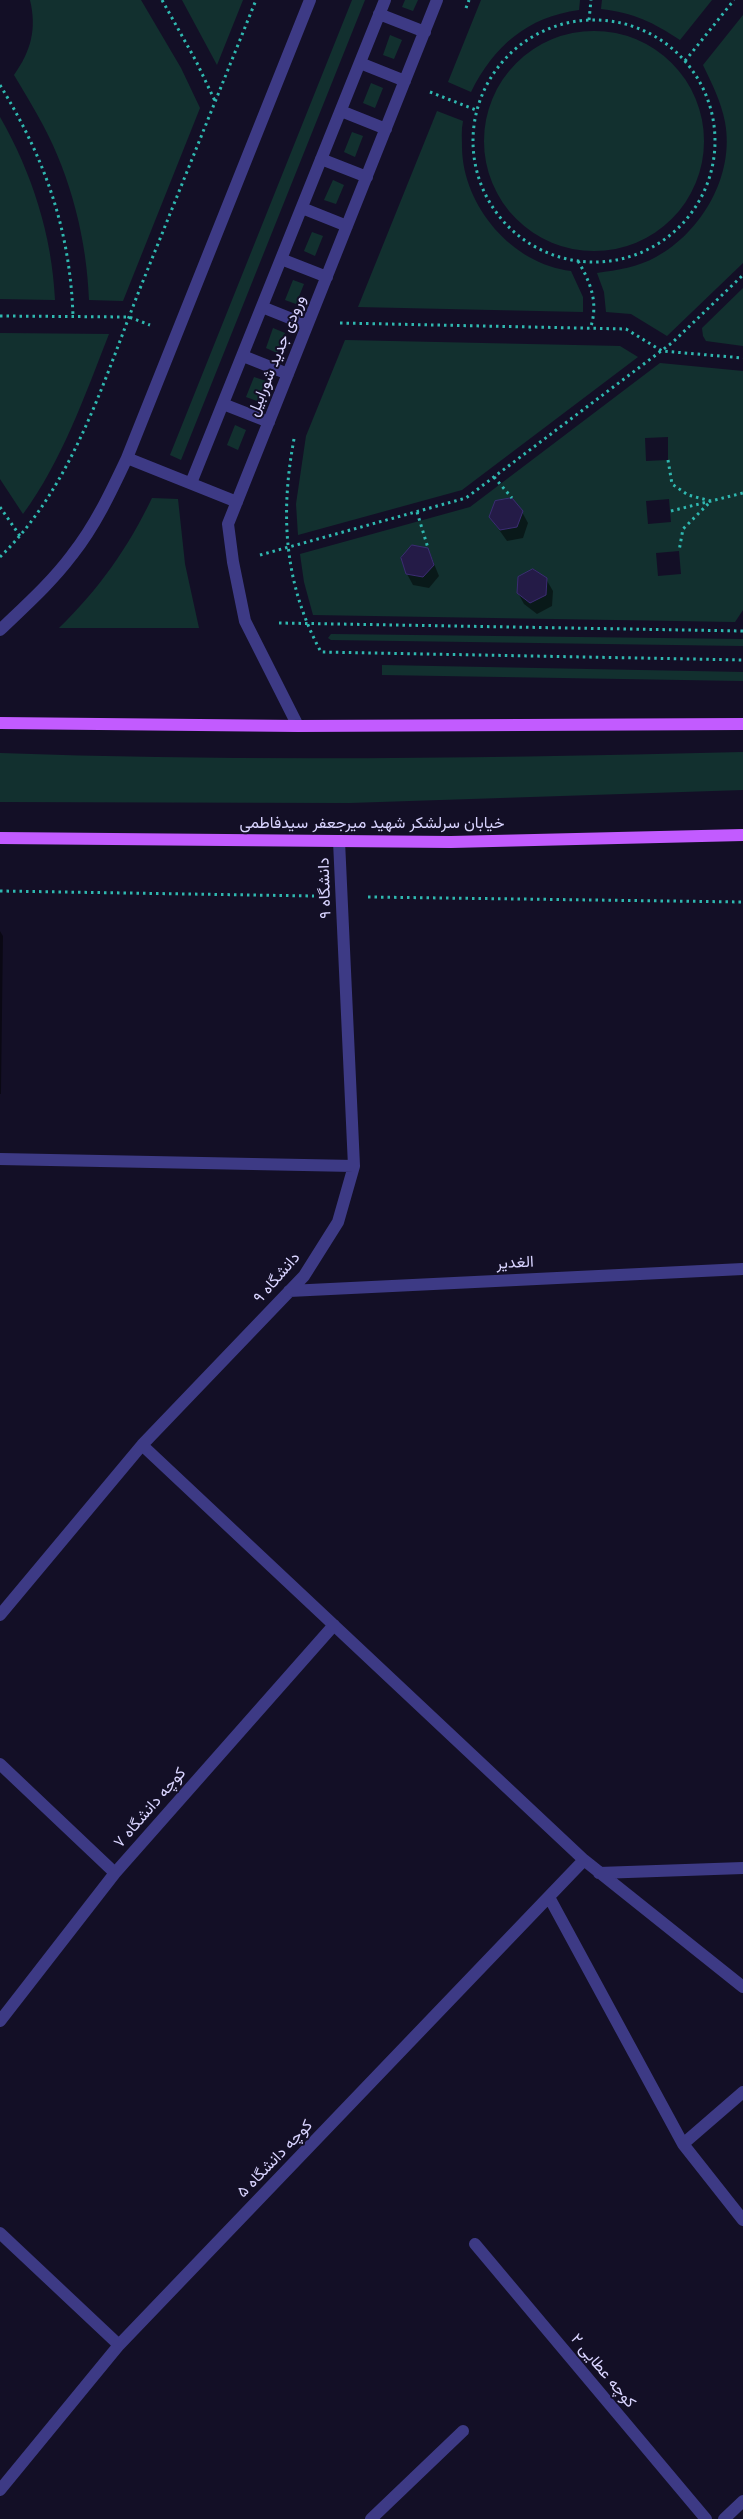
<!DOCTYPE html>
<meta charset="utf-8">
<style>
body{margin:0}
canvas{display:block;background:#130f26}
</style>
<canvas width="743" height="2519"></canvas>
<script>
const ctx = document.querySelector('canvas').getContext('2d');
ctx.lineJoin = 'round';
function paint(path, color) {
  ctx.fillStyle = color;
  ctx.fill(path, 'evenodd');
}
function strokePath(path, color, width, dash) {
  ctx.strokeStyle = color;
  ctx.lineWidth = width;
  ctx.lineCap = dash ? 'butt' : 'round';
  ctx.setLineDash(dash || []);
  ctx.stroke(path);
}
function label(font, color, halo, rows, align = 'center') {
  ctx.font = font + ' "Fira Sans",Vazirmatn,sans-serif';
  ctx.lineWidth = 4;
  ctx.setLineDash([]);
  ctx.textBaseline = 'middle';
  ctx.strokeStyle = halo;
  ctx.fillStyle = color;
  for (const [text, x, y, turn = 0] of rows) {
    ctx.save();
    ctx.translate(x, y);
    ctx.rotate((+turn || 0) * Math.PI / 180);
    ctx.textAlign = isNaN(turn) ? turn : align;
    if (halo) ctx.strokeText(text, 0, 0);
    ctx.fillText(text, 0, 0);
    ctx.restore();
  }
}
paint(new Path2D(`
 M 30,0 L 141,0 L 181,68 L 200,108 L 123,301 L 89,300 C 87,241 71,177 43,125 C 34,108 24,92 14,75 C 31,51 37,29 30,0 Z
 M 182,0 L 243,0 L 217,65 Z
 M 352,0 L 365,0 L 181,460 L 170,455 Z
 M 405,0 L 418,0 L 413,11 L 402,7 Z
 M 481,0 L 580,0 L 579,10 C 527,17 494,46 471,92 L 448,82 Z
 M 602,0 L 712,0 L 680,40 C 653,22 634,13 601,9 Z
 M 743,15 L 743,263 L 667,336 L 631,314 L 606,312 L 604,292 L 597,273 C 618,270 638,267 656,257 C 702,232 735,175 725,122 C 721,101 712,84 703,65 Z
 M484 141a110 110 0 1 1 220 0a110 110 0 1 1-220 0Z
 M 390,35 L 402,40 L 394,59 L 383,55 Z
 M 371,83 L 383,88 L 375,108 L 363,103 Z
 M 437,111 L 463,121 C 461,130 462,139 462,148 C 463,206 512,264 571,271 L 583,297 L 583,312 L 358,307 Z
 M 0,117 C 32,173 52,235 55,300 L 0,299 Z
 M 352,132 L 363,136 L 355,157 L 344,152 Z
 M 333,180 L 344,185 L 336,204 L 324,200 Z
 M 312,232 L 323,236 L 315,256 L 304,251 Z
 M 293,280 L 304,284 L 296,304 L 285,300 Z
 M 743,288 L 743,346 L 706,341 L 703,336 L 702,328 Z
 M 273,328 L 285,333 L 277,353 L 266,348 Z
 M 0,333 L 109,334 C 85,395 62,461 23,514 L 0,479 Z
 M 345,340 L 620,346 L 638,357 L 462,490 L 298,535 L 296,504 L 306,436 Z
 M 660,363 L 743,371 L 743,610 L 735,622 L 313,615 L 304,582 L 300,554 L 470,507 ZM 668,437 L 668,460 L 646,461 L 645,438 ZM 512,498 L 522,511 L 517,527 L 500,530 L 489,517 L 495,501 ZM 669,499 L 671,522 L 648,524 L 646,501 ZM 412,545 L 428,548 L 434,564 L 423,577 L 406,574 L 401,558 ZM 679,551 L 681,574 L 658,576 L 656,553 ZM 534,569 L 547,579 L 546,595 L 530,603 L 517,593 L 518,577 Z
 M 254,377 L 266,381 L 257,401 L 246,397 Z
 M 235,425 L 246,430 L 238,450 L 227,445 Z
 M 152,498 L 178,499 L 185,564 L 199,628 L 59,628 C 99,589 128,548 152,498 Z
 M 331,634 L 743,639 L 743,646 L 331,640 L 328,638 Z
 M 382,665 L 743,672 L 743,681 L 382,675 Z
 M 743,752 L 743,790 L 349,803 L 0,802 L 0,753 C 247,762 496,758 743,752 Z`), '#12302f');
paint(new Path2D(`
 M 522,512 L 528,523 L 523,538 L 507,541 L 490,517 Z
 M 428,549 L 439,576 L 429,588 L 413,585 L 407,574 Z
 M 546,579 L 553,591 L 552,606 L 537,614 L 524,604 L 518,593 Z
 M 0,931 L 3,936 L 1,1094 L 0,1094 Z`), '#0007');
const building = new Path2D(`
 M 512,498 L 523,511 L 517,527 L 500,530 L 489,517 L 495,501 Z
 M 412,545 L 428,548 L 434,565 L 423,577 L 406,574 L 401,558 Z
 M 533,569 L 547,578 L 546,595 L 530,603 L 517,593 L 518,577 Z`);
paint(building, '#241b47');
strokePath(building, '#3b2d73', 1);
strokePath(new Path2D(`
 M 162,0 L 196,61 L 215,101
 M 466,8 L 469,0
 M473 141a121 121 0 1 1 242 0a121 121 0 1 1-242 0Z
 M 589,20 L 591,0
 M 685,61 L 734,0
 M 0,85 C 45,159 70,229 73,316
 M 430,92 L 476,110
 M 578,261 C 591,283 599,304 590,329
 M 0,316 L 129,317 L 150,325
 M 340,323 L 626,329 L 662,351 L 743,358
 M 294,439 C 280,514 284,584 321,652 L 743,660
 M 668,460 L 672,484 L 688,495 L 711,501 L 683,529 L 679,551
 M 494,477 L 512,498
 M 0,507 L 20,536
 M 671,511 L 743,493
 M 417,512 L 428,548
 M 260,555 L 466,498 L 673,342 L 743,275
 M 0,557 C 72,487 103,383 139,291 C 178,194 217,97 256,0
 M 279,623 L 743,631
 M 0,891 L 314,896
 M 368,897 L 743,902`), '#2fb8b0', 3, [2.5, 4]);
strokePath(new Path2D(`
 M 379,14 L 425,32
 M 360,63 L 405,81
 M 341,111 L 386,129
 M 321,159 L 367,177
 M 302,208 L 347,226
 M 281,259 L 327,277
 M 262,307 L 307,325
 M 243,356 L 288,374
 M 223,404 L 269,422
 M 127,458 L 237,502
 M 191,483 L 385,0
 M 0,630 C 25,606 51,583 72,555 C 95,526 111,492 127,458 L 310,0
 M 298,726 L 245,621 L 233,562 L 228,524 L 437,0
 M 0,1159 L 354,1166
 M 289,1291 L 743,1269
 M 142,1445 L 584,1860 L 743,1987
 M 0,1615 L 142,1445 L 304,1276 L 338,1222 L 354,1166 L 339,841
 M 0,1764 L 115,1873
 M 599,1873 L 743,1868
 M 549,1897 L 683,2144 L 743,2220
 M 0,2021 L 115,1873 L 334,1625
 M 683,2144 L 743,2092
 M 0,2233 L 119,2345
 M 475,2244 L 706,2519
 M 0,2490 L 119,2345 L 584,1860
 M 371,2519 L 463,2431
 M 724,2519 L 743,2501`), '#3d3a85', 12);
strokePath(new Path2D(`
 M 0,723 L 298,726 L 743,724
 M 0,838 L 451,842 L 743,835`), '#c25bff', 12);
label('16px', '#d9d4ff', '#130f26', [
 ["ورودی جدید شورابیل",277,356,-68],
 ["خیابان سرلشکر شهید میرجعفر سیدفاطمی",372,824],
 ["دانشگاه ۹",325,888,-92],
 ["الغدیر",515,1263,-3],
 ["دانشگاه ۹",277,1278,-49],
 ["کوچه دانشگاه ۷",150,1808,-49],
 ["کوچه دانشگاه ۵",275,2159,-46],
 ["کوچه عطایی ۲",603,2371,50]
]);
</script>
